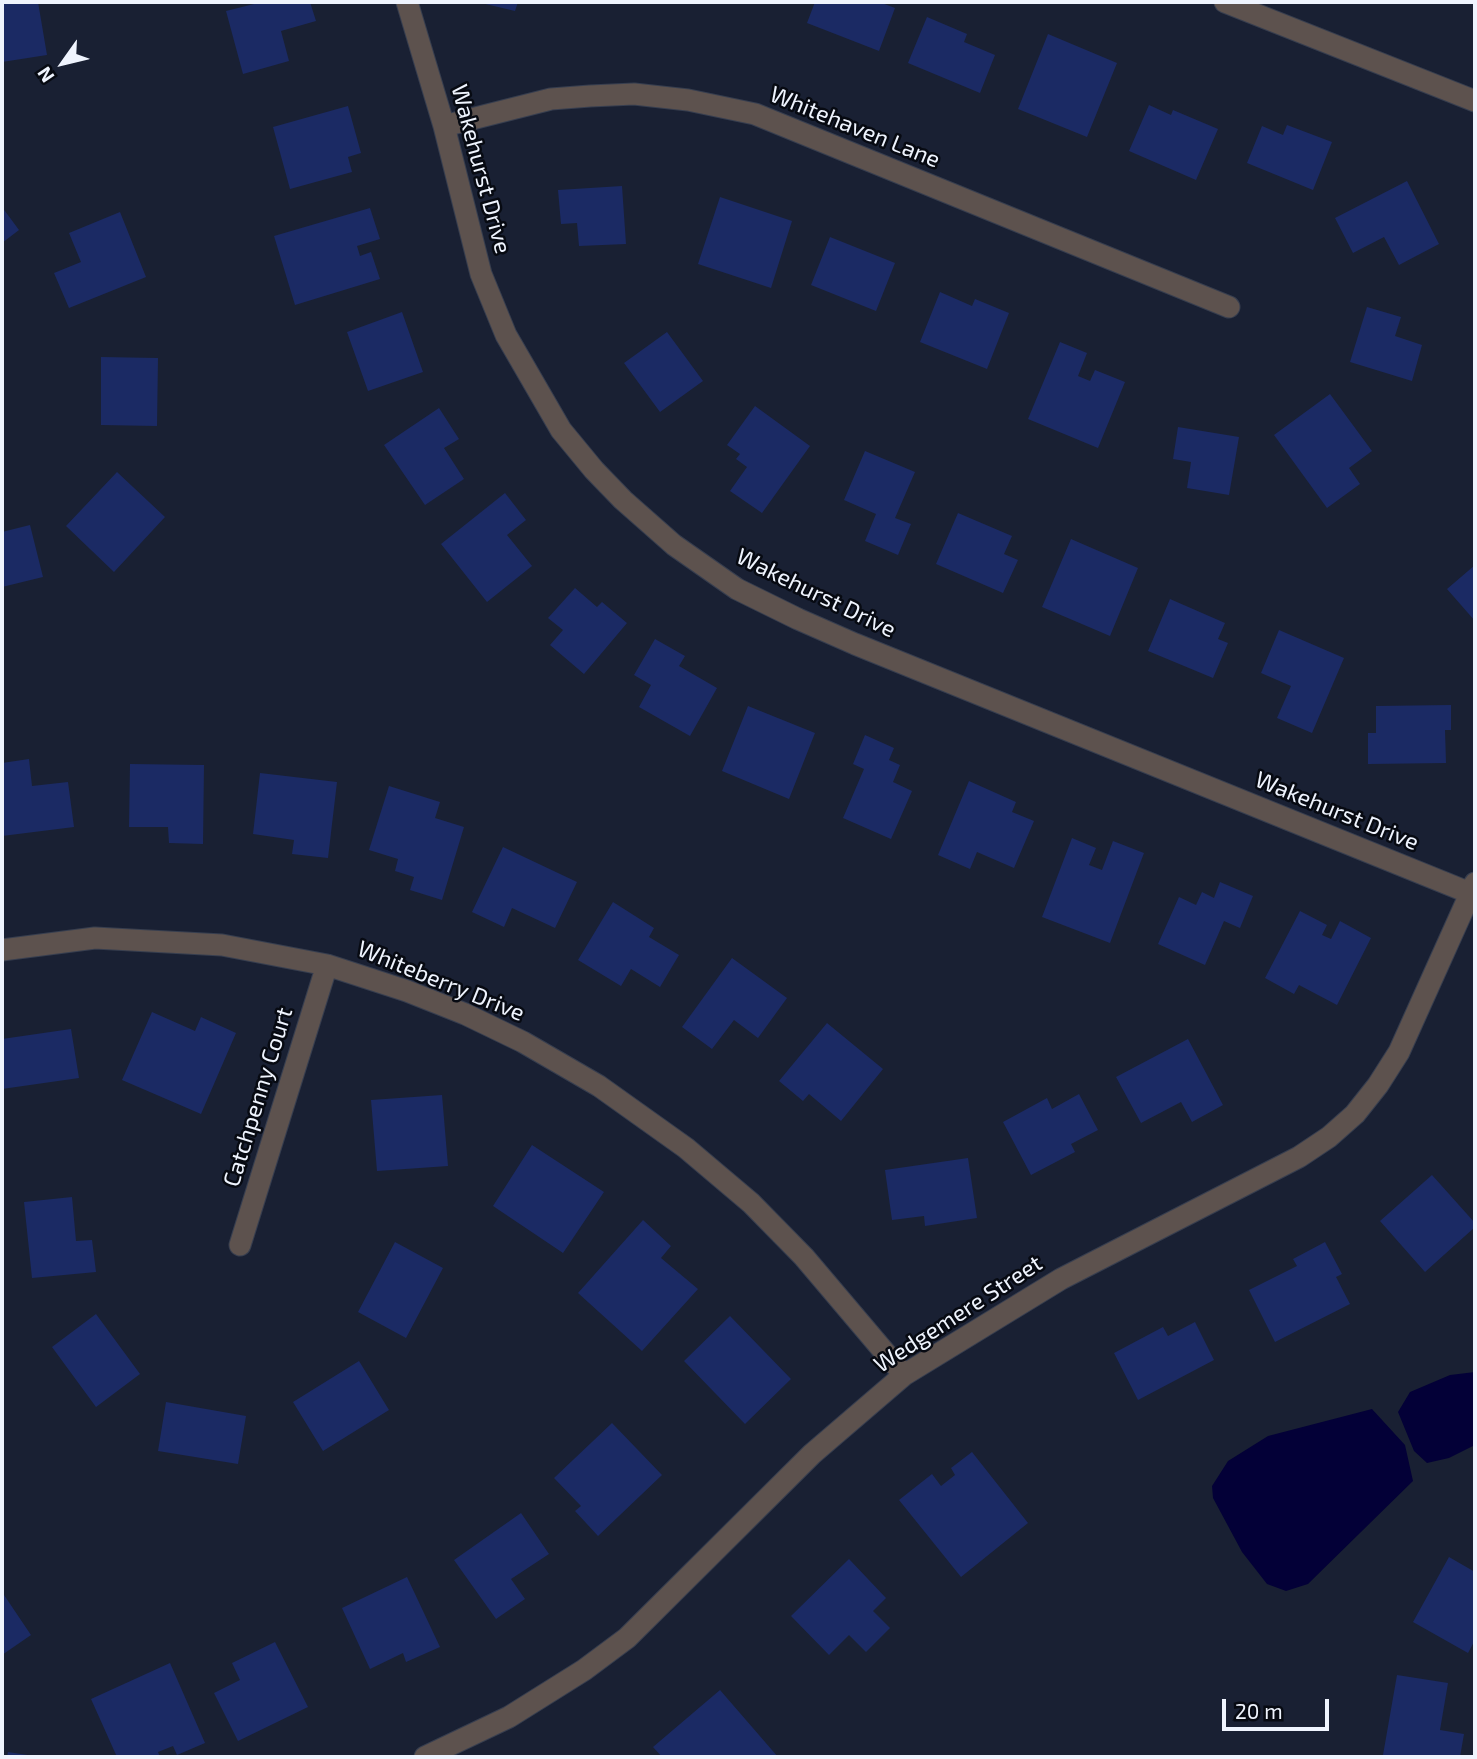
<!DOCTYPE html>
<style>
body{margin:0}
#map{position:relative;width:1477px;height:1759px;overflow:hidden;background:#192033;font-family:"Exo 2",sans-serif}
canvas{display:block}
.frame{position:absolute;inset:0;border:4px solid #eff4fe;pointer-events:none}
.north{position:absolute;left:28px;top:28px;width:70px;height:70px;-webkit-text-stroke:5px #070a12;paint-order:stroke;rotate:236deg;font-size:19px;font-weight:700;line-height:28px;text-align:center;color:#eff4fe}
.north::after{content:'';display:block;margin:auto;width:24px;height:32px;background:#eff4fe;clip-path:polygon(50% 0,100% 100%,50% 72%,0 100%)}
.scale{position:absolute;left:1222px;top:1699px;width:107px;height:32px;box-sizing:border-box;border:4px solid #eff4fe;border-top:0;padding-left:9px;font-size:21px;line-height:24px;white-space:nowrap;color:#eff4fe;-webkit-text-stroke:5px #070a12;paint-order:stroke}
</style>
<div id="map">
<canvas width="1477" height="1759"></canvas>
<div class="frame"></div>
<div class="north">N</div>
<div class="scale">20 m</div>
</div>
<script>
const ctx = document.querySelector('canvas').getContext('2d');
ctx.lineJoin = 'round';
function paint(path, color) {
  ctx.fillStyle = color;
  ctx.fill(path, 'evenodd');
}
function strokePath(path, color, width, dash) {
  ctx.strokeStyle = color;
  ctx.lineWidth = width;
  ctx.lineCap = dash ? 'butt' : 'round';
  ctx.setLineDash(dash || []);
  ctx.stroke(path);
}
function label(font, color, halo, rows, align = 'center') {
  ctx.font = font + ' "Exo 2",sans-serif';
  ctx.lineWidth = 5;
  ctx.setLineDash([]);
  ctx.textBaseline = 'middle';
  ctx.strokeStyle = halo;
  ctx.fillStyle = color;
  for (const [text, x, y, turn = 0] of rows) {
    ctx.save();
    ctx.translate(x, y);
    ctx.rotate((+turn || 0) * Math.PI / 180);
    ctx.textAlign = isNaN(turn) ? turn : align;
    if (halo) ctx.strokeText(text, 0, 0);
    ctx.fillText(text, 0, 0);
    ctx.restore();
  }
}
paint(new Path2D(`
 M 1475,1372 L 1475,1445 L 1449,1458 L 1427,1463 L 1414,1451 L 1398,1412 L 1410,1392 L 1450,1375 Z
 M 1372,1409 L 1405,1445 L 1413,1481 L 1308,1584 L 1286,1591 L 1267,1584 L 1242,1552 L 1213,1498 L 1212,1486 L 1228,1461 L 1268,1436 Z`), '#030037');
paint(new Path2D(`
 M 2,2 L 38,2 L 47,55 L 2,62 Z
 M 262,2 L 310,2 L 316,21 L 281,31 L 289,61 L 243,74 L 226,11 Z
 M 477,2 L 518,2 L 515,11 Z
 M 815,2 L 879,2 L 895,8 L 879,51 L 807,23 Z
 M 927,17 L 967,34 L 964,42 L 995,55 L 980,93 L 908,63 Z
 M 1048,34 L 1117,63 L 1087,137 L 1018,109 Z
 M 1149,105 L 1171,115 L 1173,110 L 1218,129 L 1196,180 L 1129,151 Z
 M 348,106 L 361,153 L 348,157 L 352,172 L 290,189 L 273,127 Z
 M 1287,125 L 1332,142 L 1313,190 L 1247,163 L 1262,126 L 1283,135 Z
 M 1407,181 L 1439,244 L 1399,265 L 1384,237 L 1353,253 L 1335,218 Z
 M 622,186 L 626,244 L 579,246 L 577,223 L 561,224 L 558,190 Z
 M 720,197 L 792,221 L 771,288 L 698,264 Z
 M 2,207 L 19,230 L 2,243 Z
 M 370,208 L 380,239 L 357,246 L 360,256 L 371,252 L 380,279 L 295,305 L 274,236 Z
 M 120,212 L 146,277 L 69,308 L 54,273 L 81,262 L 69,233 Z
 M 830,237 L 895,263 L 876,311 L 811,285 Z
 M 940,292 L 972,306 L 975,299 L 1009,313 L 987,369 L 920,342 Z
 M 1367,307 L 1401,317 L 1395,336 L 1422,345 L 1412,381 L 1350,362 Z
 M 402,312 L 423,372 L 368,391 L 347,332 Z
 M 667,332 L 703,381 L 660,412 L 624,363 Z
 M 1060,342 L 1087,353 L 1078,376 L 1090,381 L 1095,370 L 1125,382 L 1098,448 L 1028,419 Z
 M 101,357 L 158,358 L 157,426 L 101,425 Z
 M 1330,394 L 1372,451 L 1349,468 L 1360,484 L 1327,508 L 1274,435 Z
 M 755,406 L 810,446 L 762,513 L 730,491 L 747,467 L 736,459 L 740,454 L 727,445 Z
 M 439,408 L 459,439 L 444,448 L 464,479 L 425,505 L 384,445 Z
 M 1178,427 L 1239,437 L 1229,495 L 1187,488 L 1191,462 L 1173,459 Z
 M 865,451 L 915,472 L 895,518 L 911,524 L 898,555 L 865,541 L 876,514 L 844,500 Z
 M 117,472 L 165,517 L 114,572 L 66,526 Z
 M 505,493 L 526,520 L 507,535 L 532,566 L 487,602 L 441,544 Z
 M 958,513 L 1012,536 L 1004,554 L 1018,560 L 1003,593 L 936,564 Z
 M 30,525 L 43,577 L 2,587 L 2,532 Z
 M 1071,539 L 1138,568 L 1110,636 L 1042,607 Z
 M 1475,565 L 1475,621 L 1447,589 Z
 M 575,588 L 597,607 L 602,602 L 627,623 L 584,674 L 550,645 L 563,630 L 548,618 Z
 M 1170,599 L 1225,623 L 1218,639 L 1228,643 L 1213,678 L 1148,651 Z
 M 1279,630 L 1344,658 L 1312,733 L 1277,718 L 1291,686 L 1261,673 Z
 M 655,639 L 685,656 L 679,666 L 717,688 L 690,736 L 639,707 L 651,685 L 634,675 Z
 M 1451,705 L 1451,730 L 1445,730 L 1446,763 L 1368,764 L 1368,733 L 1376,733 L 1376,706 Z
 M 748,706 L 815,733 L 789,799 L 722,771 Z
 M 865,735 L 894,748 L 889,760 L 900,765 L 893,782 L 912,791 L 891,839 L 843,818 L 864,769 L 853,764 Z
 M 29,759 L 32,786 L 68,782 L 74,827 L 2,836 L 2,763 Z
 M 130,764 L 204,765 L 203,844 L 169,843 L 168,827 L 129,827 Z
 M 260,773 L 337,782 L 328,858 L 292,854 L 294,840 L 253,834 Z
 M 969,781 L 1016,802 L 1012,812 L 1034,821 L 1014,868 L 977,852 L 970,869 L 938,855 Z
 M 389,786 L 440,802 L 435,818 L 464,827 L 442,900 L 410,890 L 414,877 L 395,871 L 398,859 L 369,850 Z
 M 1072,838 L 1096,848 L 1089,865 L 1102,870 L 1113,841 L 1144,853 L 1110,943 L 1042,917 Z
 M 503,847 L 577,882 L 555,928 L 512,908 L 504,927 L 472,912 Z
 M 1220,882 L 1253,896 L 1240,928 L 1224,921 L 1205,965 L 1158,944 L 1179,897 L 1196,905 L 1202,892 L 1214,898 Z
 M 613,902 L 654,928 L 649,937 L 679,955 L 660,987 L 631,969 L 621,986 L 578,960 Z
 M 1300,911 L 1327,925 L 1322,935 L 1331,939 L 1340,921 L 1371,938 L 1337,1005 L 1299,985 L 1294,994 L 1265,978 Z
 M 732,958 L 787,998 L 758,1038 L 734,1020 L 712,1049 L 682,1027 Z
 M 152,1012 L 195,1031 L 201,1017 L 236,1033 L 201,1114 L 122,1080 Z
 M 827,1023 L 883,1069 L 841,1121 L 809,1094 L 803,1101 L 779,1081 Z
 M 71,1029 L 79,1078 L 2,1089 L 2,1039 Z
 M 1188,1039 L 1223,1105 L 1192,1122 L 1181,1102 L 1141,1123 L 1116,1077 Z
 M 1079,1094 L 1098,1130 L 1071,1144 L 1075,1152 L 1031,1175 L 1003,1122 L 1047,1098 L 1052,1109 Z
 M 442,1095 L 448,1166 L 377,1171 L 371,1100 Z
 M 532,1145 L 604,1192 L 563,1253 L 493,1206 Z
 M 968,1158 L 977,1218 L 925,1226 L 924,1216 L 892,1220 L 885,1170 Z
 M 1432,1175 L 1475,1223 L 1475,1227 L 1425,1272 L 1380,1221 Z
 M 72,1197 L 76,1241 L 92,1240 L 96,1272 L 32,1278 L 24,1202 Z
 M 643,1220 L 671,1246 L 661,1258 L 698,1289 L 642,1351 L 578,1293 Z
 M 395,1242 L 443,1268 L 406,1338 L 358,1312 Z
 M 1325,1242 L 1342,1274 L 1336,1277 L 1350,1304 L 1275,1342 L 1249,1290 L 1297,1266 L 1293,1259 Z
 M 96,1314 L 140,1374 L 96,1407 L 52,1347 Z
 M 730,1316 L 791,1379 L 745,1424 L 684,1361 Z
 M 1195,1322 L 1214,1360 L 1138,1400 L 1114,1353 L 1163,1327 L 1168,1336 Z
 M 359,1361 L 389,1410 L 323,1451 L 293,1402 Z
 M 166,1402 L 246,1416 L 238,1464 L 158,1451 Z
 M 612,1423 L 662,1475 L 598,1536 L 575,1511 L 581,1506 L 554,1478 Z
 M 972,1452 L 1028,1523 L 961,1577 L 899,1500 L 932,1474 L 941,1486 L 955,1475 L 951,1468 Z
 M 521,1513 L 549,1554 L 511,1579 L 525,1599 L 496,1619 L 454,1560 Z
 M 1449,1557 L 1475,1572 L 1475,1640 L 1468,1653 L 1413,1622 Z
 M 849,1559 L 886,1598 L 873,1611 L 890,1628 L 866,1652 L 849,1635 L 829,1655 L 791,1616 Z
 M 407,1577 L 440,1647 L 406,1662 L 403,1653 L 370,1669 L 342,1608 Z
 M 2,1592 L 31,1635 L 2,1655 Z
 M 275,1642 L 308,1707 L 238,1741 L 214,1693 L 240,1680 L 232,1663 Z
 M 170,1663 L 205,1743 L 177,1755 L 173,1746 L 158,1752 L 160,1757 L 117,1757 L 91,1699 Z
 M 1397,1675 L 1448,1683 L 1440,1730 L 1464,1734 L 1460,1757 L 1394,1757 L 1383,1755 Z
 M 720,1690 L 778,1757 L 662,1757 L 653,1747 Z
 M 8,1752 L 34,1756 L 34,1757 L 7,1757 Z`), '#1b2a64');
const minor = new Path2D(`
 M 407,2 L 444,126 L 481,274 L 506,335 L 561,430 L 594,470 L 623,500 L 674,545 L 737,589 L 798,619 L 855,644 L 1475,895
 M 1225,2 L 1475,101
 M 444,126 L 551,99 L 590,96 L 634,94 L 688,100 L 755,114 L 1229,307
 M 2,950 L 95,938 L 222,945 L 327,965 L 407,991 L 465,1014 L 523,1042 L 599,1086 L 686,1148 L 751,1203 L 804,1257 L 904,1375
 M 240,1245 L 327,965
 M 425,1757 L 509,1717 L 584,1670 L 627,1638 L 812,1454 L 904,1375 L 1061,1279 L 1299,1157 L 1329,1137 L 1355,1114 L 1378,1085 L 1399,1052 L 1475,883`);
strokePath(minor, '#373e4f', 23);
strokePath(minor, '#5d524e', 21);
label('23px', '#eff4fe', '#070a12', [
 ["Whitehaven Lane",855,127,22],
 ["Wakehurst Drive",481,169,75],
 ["Wakehurst Drive",816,593,26],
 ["Wakehurst Drive",1337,811,22],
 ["Whiteberry Drive",441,981,22],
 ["Catchpenny Court",258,1097,-73],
 ["Wedgemere Street",958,1314,-33]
]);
</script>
